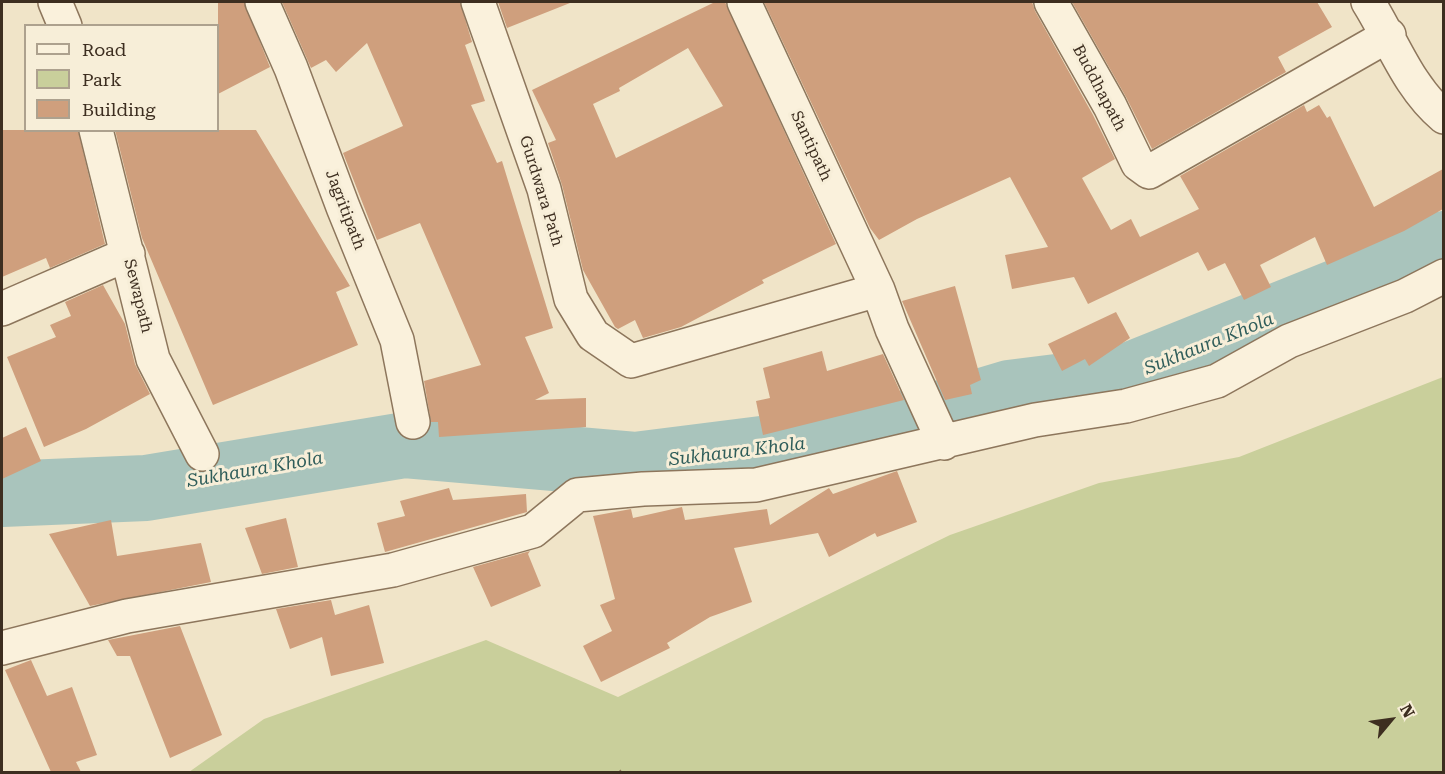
<!DOCTYPE html>
<style>
body{margin:0}
#map{position:relative;width:1445px;height:774px;overflow:hidden;background:#f0e4c8;font-family:"Roboto Serif",serif}
canvas{display:block}
.frame{position:absolute;inset:0;border:3px solid #3d2e20;pointer-events:none}
.legend{position:absolute;left:24px;top:24px;width:195px;height:108px;box-sizing:border-box;background:#f7eed8;border:2px solid #ada18e;margin:0;padding:8px 10px;list-style:none;font-size:18px;color:#3d2e20}
.legend li{display:flex;align-items:center;gap:12px;height:30px}
.legend b{width:30px;border:2px solid #ada18e}
.north{position:absolute;left:1361px;top:690px;width:60px;height:60px;-webkit-text-stroke:4px #f7eed8;paint-order:stroke;rotate:61deg;font-size:16px;font-weight:700;line-height:24px;text-align:center;color:#3d2e20}
.north::after{content:'';display:block;margin:auto;width:21px;height:27px;background:#3d2e20;clip-path:polygon(50% 0,100% 100%,50% 72%,0 100%)}
</style>
<div id="map">
<canvas width="1445" height="774"></canvas>
<div class="frame"></div>
<ul class="legend">
<li><b style="height:8px;background:#faf1dc"></b>Road</li>
<li><b style="height:16px;background:#c9cf9b"></b>Park</li>
<li><b style="height:16px;background:#cf9f7d"></b>Building</li>
</ul>
<div class="north">N</div>
</div>
<script>
const ctx = document.querySelector('canvas').getContext('2d');
ctx.lineJoin = 'round';
function paint(path, color) {
  ctx.fillStyle = color;
  ctx.fill(path, 'evenodd');
}
function strokePath(path, color, width, dash) {
  ctx.strokeStyle = color;
  ctx.lineWidth = width;
  ctx.lineCap = dash ? 'butt' : 'round';
  ctx.setLineDash(dash || []);
  ctx.stroke(path);
}
function label(font, color, halo, rows, align = 'center') {
  ctx.font = font + ' "Roboto Serif",serif';
  ctx.lineWidth = 6;
  ctx.setLineDash([]);
  ctx.textBaseline = 'middle';
  ctx.strokeStyle = halo;
  ctx.fillStyle = color;
  for (const [text, x, y, turn = 0] of rows) {
    ctx.save();
    ctx.translate(x, y);
    ctx.rotate((+turn || 0) * Math.PI / 180);
    ctx.textAlign = isNaN(turn) ? turn : align;
    if (halo) ctx.strokeText(text, 0, 0);
    ctx.fillText(text, 0, 0);
    ctx.restore();
  }
}
paint(new Path2D(`
 M 1443,377 L 1443,772 L 189,772 L 264,719 L 486,640 L 618,697 L 950,535 L 1099,483 L 1239,457 Z`), '#c9cf9b');
strokePath(new Path2D(`
 M 2,494 L 146,488 L 405,445 L 635,465 L 865,436 L 1009,393 L 1121,379 L 1383,274 L 1444,244`), '#a9c4bc', 66);
paint(new Path2D(`
 M 218,2 L 244,2 L 270,67 L 218,94 Z
 M 282,2 L 460,2 L 472,42 L 465,45 L 485,101 L 471,105 L 497,163 L 502,161 L 553,328 L 525,337 L 549,393 L 535,400 L 586,398 L 586,427 L 439,437 L 438,422 L 431,422 L 424,381 L 481,365 L 420,223 L 377,240 L 343,153 L 403,126 L 367,43 L 336,72 L 326,60 L 311,68 Z
 M 498,2 L 570,2 L 570,3 L 507,28 Z
 M 715,2 L 725,2 L 836,244 L 762,280 L 764,283 L 681,327 L 643,338 L 635,320 L 618,329 L 615,327 L 583,270 L 562,185 L 548,143 L 556,140 L 532,90 ZM 688,48 L 723,106 L 616,158 L 593,104 L 620,91 L 619,88 Z
 M 764,2 L 1032,2 L 1035,11 L 1093,115 L 1115,159 L 1082,178 L 1111,230 L 1131,219 L 1140,237 L 1199,209 L 1180,176 L 1304,105 L 1307,112 L 1319,105 L 1327,118 L 1330,116 L 1374,207 L 1443,169 L 1443,209 L 1404,231 L 1327,265 L 1315,237 L 1260,265 L 1271,287 L 1244,300 L 1225,263 L 1208,271 L 1198,252 L 1088,304 L 1074,277 L 1012,289 L 1005,255 L 1048,247 L 1010,177 L 917,219 L 879,240 L 870,228 Z
 M 1072,2 L 1317,2 L 1332,27 L 1278,57 L 1286,72 L 1152,149 L 1126,97 Z
 M 2,130 L 78,130 L 105,244 L 50,268 L 46,258 L 2,277 Z
 M 115,130 L 256,130 L 350,286 L 336,292 L 358,345 L 213,405 L 142,238 Z
 M 103,285 L 125,324 L 135,364 L 150,394 L 86,429 L 44,447 L 7,357 L 56,337 L 50,325 L 71,316 L 65,302 Z
 M 955,286 L 981,380 L 970,385 L 972,394 L 945,400 L 902,301 Z
 M 1116,312 L 1130,338 L 1089,366 L 1085,359 L 1062,371 L 1048,344 Z
 M 822,351 L 827,371 L 883,354 L 904,400 L 763,435 L 756,401 L 770,398 L 763,368 Z
 M 26,427 L 41,461 L 2,479 L 2,438 Z
 M 897,471 L 917,522 L 877,537 L 875,533 L 829,557 L 818,533 L 734,548 L 752,602 L 710,617 L 667,643 L 670,648 L 601,682 L 583,646 L 612,631 L 600,605 L 615,599 L 593,516 L 631,509 L 633,518 L 682,507 L 685,520 L 767,509 L 770,525 L 829,488 L 833,494 Z
 M 449,488 L 453,500 L 526,494 L 527,512 L 385,552 L 377,523 L 405,516 L 400,501 Z
 M 286,518 L 298,567 L 262,574 L 245,528 Z
 M 111,520 L 117,556 L 201,543 L 211,582 L 90,606 L 49,534 Z
 M 530,551 L 528,554 L 541,586 L 491,607 L 473,567 Z
 M 331,600 L 335,615 L 369,605 L 384,663 L 331,676 L 322,637 L 290,649 L 276,609 Z
 M 180,626 L 222,735 L 170,758 L 130,656 L 117,656 L 108,640 Z
 M 31,660 L 47,696 L 72,687 L 97,755 L 76,762 L 81,772 L 51,772 L 5,670 Z`), '#cf9f7d');
const street = new Path2D(`
 M 55,2 L 65,26
 M 262,2 L 291,68 L 343,207 L 397,340 L 413,422
 M 478,2 L 544,189 L 571,299 L 593,335 L 631,361 L 878,290
 M 744,2 L 878,290 L 892,329 L 944,443
 M 1051,2 L 1110,106 L 1138,164 L 1149,172 L 1389,35
 M 1368,2 C 1392,40 1408,87 1444,117
 M 96,130 L 153,359 L 202,454
 M 2,309 L 128,254
 M 2,648 L 127,616 L 393,570 L 533,531 L 577,495 L 643,489 L 756,485 L 1035,420 L 1126,406 L 1217,381 L 1289,341 L 1405,296 L 1444,276`);
strokePath(street, '#8d765c', 36);
strokePath(new Path2D(`
 M 619,771 L 620,772`), '#8d765c', 4, [4.5, 3]);
strokePath(street, '#faf1dc', 33);
label('16px', '#3d2e20', '#f7eed8', [
 ["Buddhapath",1099,88,62],
 ["Santipath",811,146,65],
 ["Gurdwara Path",541,191,73],
 ["Jagritipath",345,210,69],
 ["Sewapath",138,296,76]
]);
label('italic 18px', '#2f5d5a', '#f7eed8', [
 ["Sukhaura Khola",1209,344,-22],
 ["Sukhaura Khola",737,452,-7],
 ["Sukhaura Khola",255,470,-10]
]);
</script>
